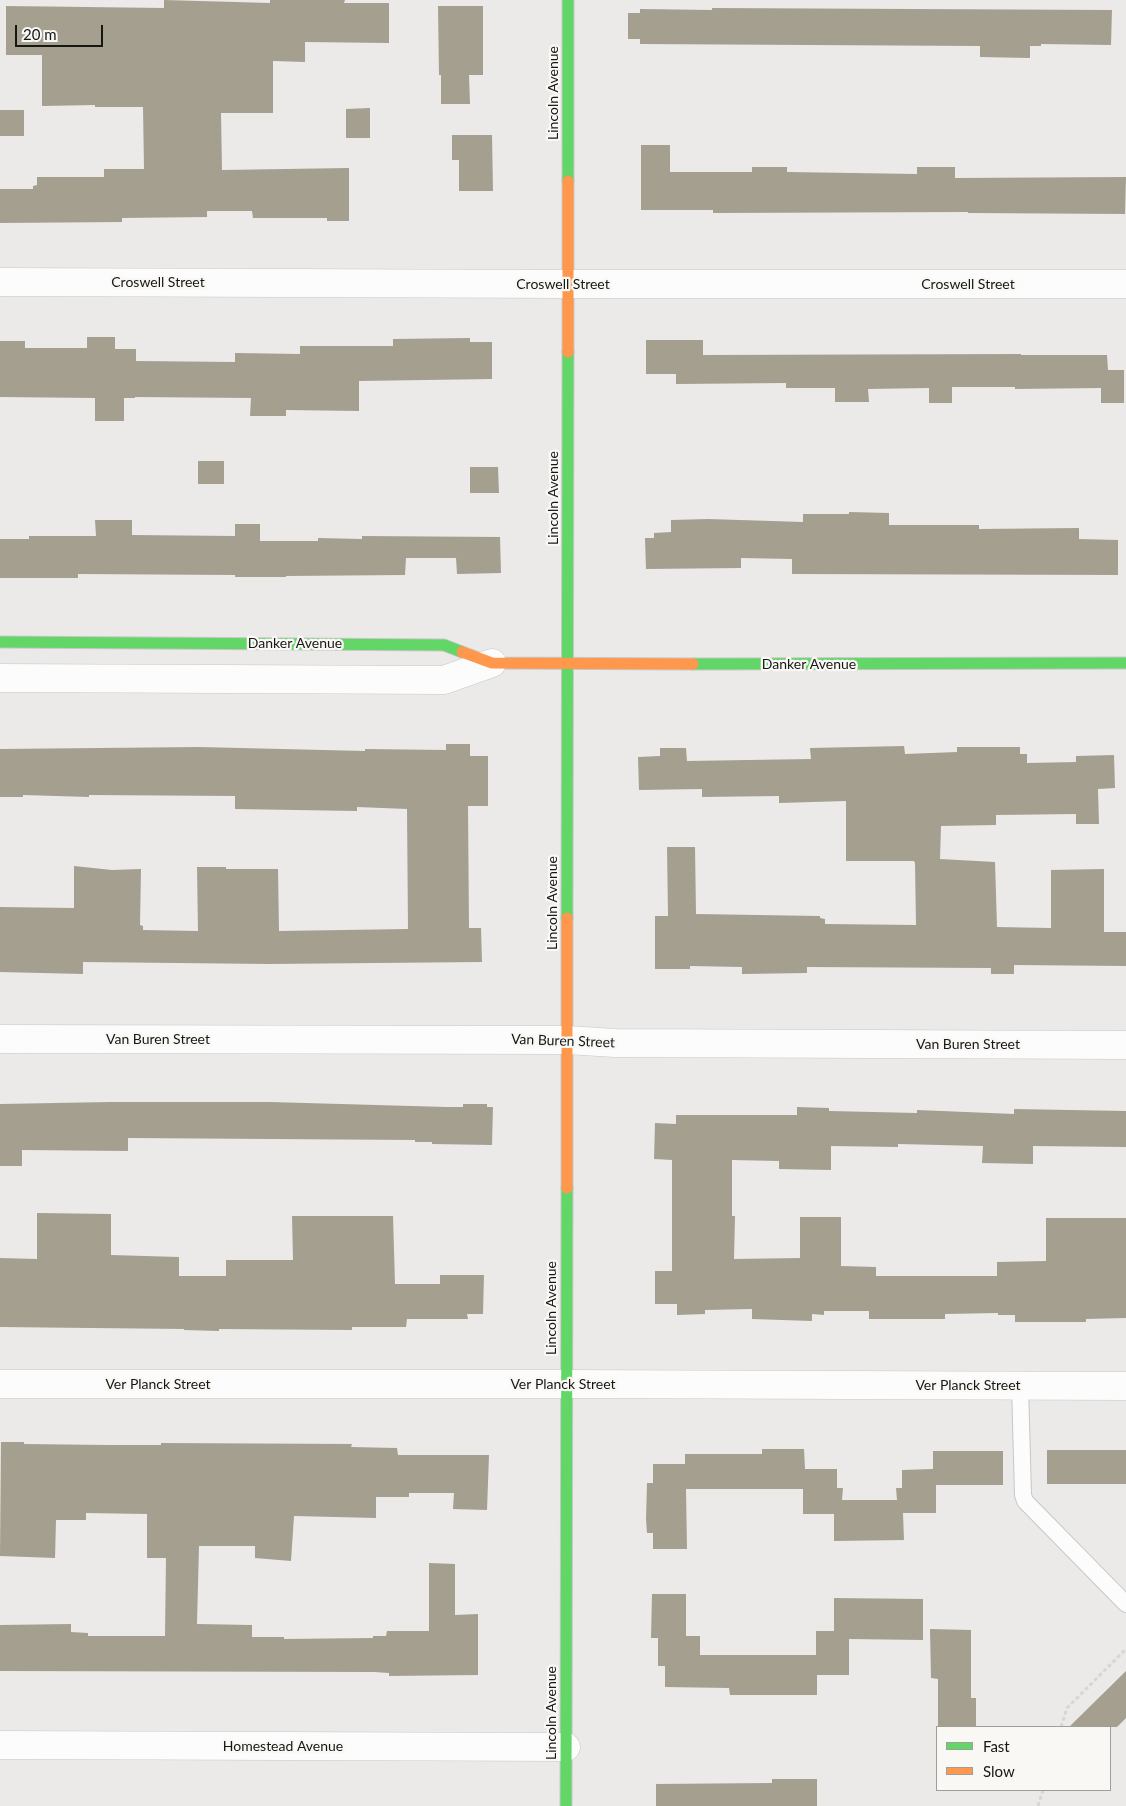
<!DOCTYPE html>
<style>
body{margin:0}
#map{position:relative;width:1126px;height:1806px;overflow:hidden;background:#ebeae9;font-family:Lato,sans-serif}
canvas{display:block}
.legend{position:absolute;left:936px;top:1726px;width:175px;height:65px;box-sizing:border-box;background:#f9f8f5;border:1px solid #9e9e9b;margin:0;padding:6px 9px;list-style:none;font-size:15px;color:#161615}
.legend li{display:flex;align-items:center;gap:10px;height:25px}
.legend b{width:25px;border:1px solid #9e9e9b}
.scale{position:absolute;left:15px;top:25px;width:88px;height:22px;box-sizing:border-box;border:2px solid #161615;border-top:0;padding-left:6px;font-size:15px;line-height:18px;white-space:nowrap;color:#161615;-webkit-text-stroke:4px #f9f8f5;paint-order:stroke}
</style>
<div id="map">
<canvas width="1126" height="1806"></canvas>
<ul class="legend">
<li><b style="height:6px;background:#63d668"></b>Fast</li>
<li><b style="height:6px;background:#ff974d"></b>Slow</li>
</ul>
<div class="scale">20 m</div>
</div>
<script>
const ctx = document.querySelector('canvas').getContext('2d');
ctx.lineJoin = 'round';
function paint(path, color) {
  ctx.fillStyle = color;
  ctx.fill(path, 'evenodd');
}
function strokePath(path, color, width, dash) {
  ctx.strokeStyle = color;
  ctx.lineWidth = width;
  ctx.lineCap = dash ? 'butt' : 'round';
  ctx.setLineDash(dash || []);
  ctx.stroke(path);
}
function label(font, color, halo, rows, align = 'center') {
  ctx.font = font + ' Lato,sans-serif';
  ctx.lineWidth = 4.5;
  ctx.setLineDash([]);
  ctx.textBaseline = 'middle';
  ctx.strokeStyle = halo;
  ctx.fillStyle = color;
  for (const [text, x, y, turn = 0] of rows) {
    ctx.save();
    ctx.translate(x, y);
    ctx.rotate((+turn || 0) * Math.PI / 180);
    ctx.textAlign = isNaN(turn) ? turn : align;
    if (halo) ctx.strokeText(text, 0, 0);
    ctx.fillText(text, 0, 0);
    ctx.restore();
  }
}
paint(new Path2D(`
 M 164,0 L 270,3 L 270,0 L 345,0 L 344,3 L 389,3 L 389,43 L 305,42 L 305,62 L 273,61 L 273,113 L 221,113 L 222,170 L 349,168 L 349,221 L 327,221 L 327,218 L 253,218 L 252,211 L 207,211 L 207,217 L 122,218 L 122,222 L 0,223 L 0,189 L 33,189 L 33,186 L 37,185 L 37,177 L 104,177 L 104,169 L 144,169 L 143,107 L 95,107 L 95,105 L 42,106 L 42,55 L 6,55 L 6,6 L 164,8 Z
 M 438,6 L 483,6 L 483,75 L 469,75 L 470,104 L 441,104 L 441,75 L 439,75 Z
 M 712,8 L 1112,10 L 1111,45 L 1041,44 L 1041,46 L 1030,46 L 1030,58 L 980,57 L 980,46 L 640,44 L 640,39 L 628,39 L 628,13 L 640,13 L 640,9 L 712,10 Z
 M 370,108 L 370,138 L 346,138 L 346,109 Z
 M 0,110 L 24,110 L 24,136 L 0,136 Z
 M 452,135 L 492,135 L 493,191 L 459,191 L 459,160 L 452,160 Z
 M 641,145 L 670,145 L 670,172 L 752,172 L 752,167 L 787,167 L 787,172 L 917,174 L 917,167 L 955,167 L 955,178 L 1126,177 L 1125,214 L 968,213 L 968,212 L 713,213 L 713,210 L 641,210 Z
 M 87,337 L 115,337 L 115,349 L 136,349 L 136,361 L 235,362 L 235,353 L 300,354 L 300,346 L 393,346 L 393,339 L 470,338 L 470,342 L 492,342 L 492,379 L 359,381 L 359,411 L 286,410 L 286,416 L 250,416 L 251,398 L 135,397 L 135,398 L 124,398 L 124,421 L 95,421 L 95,398 L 0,397 L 0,341 L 25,341 L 25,348 L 87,348 Z
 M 646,340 L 703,340 L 703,355 L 1021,354 L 1021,355 L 1107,355 L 1108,370 L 1124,370 L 1124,403 L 1101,403 L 1101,388 L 1015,389 L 1015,387 L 952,387 L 952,403 L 929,403 L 929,388 L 868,389 L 869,402 L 835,402 L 835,388 L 786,388 L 786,383 L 676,384 L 676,374 L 646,374 Z
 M 198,461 L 224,461 L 224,484 L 198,484 Z
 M 470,467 L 498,467 L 499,493 L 470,493 Z
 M 849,512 L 889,513 L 889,525 L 979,525 L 979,529 L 1079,528 L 1079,539 L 1118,540 L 1118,575 L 792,574 L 792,559 L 741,558 L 741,568 L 646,569 L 645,538 L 654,538 L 654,533 L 671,532 L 671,520 L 708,519 L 803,522 L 803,514 L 849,514 Z
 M 95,520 L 132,520 L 132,535 L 235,536 L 235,524 L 260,524 L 260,541 L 318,541 L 318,538 L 362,539 L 362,536 L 500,537 L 501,573 L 457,574 L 456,558 L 406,558 L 405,575 L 286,576 L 286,577 L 235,577 L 235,575 L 78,574 L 78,578 L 0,578 L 0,539 L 29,539 L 29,536 L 96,536 Z
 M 446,744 L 470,744 L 470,756 L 488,756 L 488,806 L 468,806 L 469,928 L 481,928 L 482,962 L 269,964 L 83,962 L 83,974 L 0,972 L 0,907 L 74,908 L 74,866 L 112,870 L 141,869 L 140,925 L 143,926 L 143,930 L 198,931 L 197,867 L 226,867 L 226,869 L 278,869 L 279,931 L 408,929 L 407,809 L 357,807 L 357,811 L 235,809 L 235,796 L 89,795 L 89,797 L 23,795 L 23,797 L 0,797 L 0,749 L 199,747 L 365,751 L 365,749 L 446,750 Z
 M 904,746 L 905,754 L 957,752 L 957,747 L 1020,747 L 1020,754 L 1027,754 L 1027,763 L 1076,762 L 1076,756 L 1114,755 L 1115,788 L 1098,789 L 1099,824 L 1076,824 L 1076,814 L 996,815 L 996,825 L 941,826 L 940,859 L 995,862 L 997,927 L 1051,928 L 1051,870 L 1104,869 L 1104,932 L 1126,932 L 1126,966 L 1014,965 L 1014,974 L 991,974 L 991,968 L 807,967 L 807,973 L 742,974 L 742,967 L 690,966 L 690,969 L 655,969 L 655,916 L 668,916 L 667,847 L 695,847 L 696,914 L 820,916 L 820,918 L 825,919 L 825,924 L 916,925 L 915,863 L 914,861 L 846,861 L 846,801 L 779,803 L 779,796 L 702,797 L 702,789 L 639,790 L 638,757 L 660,756 L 660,748 L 686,748 L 687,761 L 811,759 L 810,748 Z
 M 110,1102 L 270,1102 L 447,1107 L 463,1107 L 463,1104 L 487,1104 L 487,1107 L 493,1107 L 492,1145 L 432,1144 L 432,1142 L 415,1142 L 415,1140 L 128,1138 L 128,1151 L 22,1150 L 22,1166 L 0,1166 L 0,1104 Z
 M 797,1107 L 829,1108 L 829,1111 L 917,1113 L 917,1110 L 1014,1114 L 1014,1109 L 1126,1111 L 1126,1147 L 1033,1146 L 1033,1164 L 982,1163 L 983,1146 L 898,1144 L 898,1147 L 831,1146 L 831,1170 L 779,1169 L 779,1161 L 732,1160 L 732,1216 L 735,1216 L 734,1259 L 800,1258 L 800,1217 L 841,1217 L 841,1266 L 876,1267 L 876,1276 L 997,1276 L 997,1262 L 1046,1261 L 1046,1218 L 1126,1218 L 1126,1318 L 1086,1319 L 1086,1322 L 1015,1322 L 1015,1315 L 998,1315 L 998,1313 L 945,1314 L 945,1319 L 869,1319 L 869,1311 L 824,1311 L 824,1315 L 812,1314 L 812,1321 L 752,1319 L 752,1309 L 705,1310 L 705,1314 L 677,1315 L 677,1304 L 655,1304 L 655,1271 L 672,1271 L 672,1160 L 654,1159 L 655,1123 L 676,1124 L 676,1115 L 797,1115 Z
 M 37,1213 L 111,1214 L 111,1255 L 179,1257 L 179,1276 L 226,1276 L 226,1260 L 293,1260 L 292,1216 L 393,1216 L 395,1284 L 440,1284 L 440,1275 L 484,1275 L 483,1314 L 467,1314 L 468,1319 L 407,1319 L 406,1327 L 352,1327 L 352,1330 L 219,1329 L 219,1331 L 184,1330 L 184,1329 L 0,1327 L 0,1258 L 37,1259 Z
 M 1,1442 L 24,1442 L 24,1444 L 109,1445 L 161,1445 L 161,1443 L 352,1444 L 351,1447 L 397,1448 L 398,1455 L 489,1455 L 487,1510 L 453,1509 L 454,1493 L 409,1493 L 409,1497 L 376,1497 L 376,1518 L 294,1516 L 291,1561 L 255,1558 L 255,1546 L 199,1546 L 197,1624 L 252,1625 L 252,1637 L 284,1637 L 284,1639 L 373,1638 L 373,1636 L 386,1636 L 387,1631 L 429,1631 L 429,1563 L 455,1564 L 455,1615 L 478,1614 L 478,1675 L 389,1676 L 389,1673 L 374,1672 L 0,1671 L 0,1625 L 71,1624 L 71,1632 L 88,1633 L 88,1636 L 165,1636 L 166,1558 L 147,1558 L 147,1514 L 86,1513 L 86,1520 L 56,1520 L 55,1558 L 0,1556 Z
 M 762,1449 L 804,1449 L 805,1469 L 837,1469 L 837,1488 L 843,1488 L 842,1500 L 897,1500 L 896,1488 L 902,1488 L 902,1470 L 933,1469 L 933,1451 L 1003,1451 L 1003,1485 L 936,1485 L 936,1513 L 903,1513 L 904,1540 L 834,1541 L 834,1514 L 803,1514 L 803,1489 L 686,1489 L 687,1549 L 653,1549 L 653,1533 L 647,1533 L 646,1519 L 647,1483 L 653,1483 L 653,1464 L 685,1464 L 685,1454 L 762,1454 Z
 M 1047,1450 L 1126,1450 L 1126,1484 L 1047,1484 Z
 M 652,1594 L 686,1594 L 686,1636 L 700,1636 L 700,1655 L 816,1655 L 816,1631 L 834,1631 L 834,1598 L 923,1599 L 923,1640 L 849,1639 L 849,1675 L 817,1675 L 817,1695 L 730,1695 L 729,1688 L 665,1687 L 665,1666 L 658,1666 L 658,1638 L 651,1638 Z
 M 930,1629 L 971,1630 L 971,1698 L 976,1698 L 976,1727 L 938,1727 L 938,1679 L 931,1678 Z
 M 1126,1671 L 1126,1718 L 1117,1727 L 1069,1727 Z
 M 772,1779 L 817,1779 L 817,1806 L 656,1806 L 656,1784 L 772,1783 Z`), '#a59f90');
const lane = new Path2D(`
 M 1020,1385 L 1023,1495 L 1025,1501 L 1126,1604`);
const street = new Path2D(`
 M 0,282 L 568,284 L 1126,284
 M 0,678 L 444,680 L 492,663
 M 0,1039 L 567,1040 L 615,1043 L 1126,1045
 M 0,1384 L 566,1384 L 1126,1386
 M 0,1745 L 566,1747`);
const fast = new Path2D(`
 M 568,181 L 568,0
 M 0,642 L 444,645 L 462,652
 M 693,664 L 1126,663
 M 567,918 L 568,352
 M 566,1806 L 567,1188`);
const slow = new Path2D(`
 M 568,352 L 568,181
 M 462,652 L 492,663 L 693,664
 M 567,1188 L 567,918`);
strokePath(lane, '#c7c7c6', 18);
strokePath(street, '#c7c7c6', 29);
strokePath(fast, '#c7c7c6', 13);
strokePath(slow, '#c7c7c6', 13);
strokePath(new Path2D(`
 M 1061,1727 L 1067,1708 L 1126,1649
 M 1038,1806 L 1043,1790`), '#d7d6d5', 3, [4, 2.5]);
strokePath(lane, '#fcfcfc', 16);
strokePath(street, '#fcfcfc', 28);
strokePath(fast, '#63d668', 11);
strokePath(slow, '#ff974d', 11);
label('14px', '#161615', '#f9f8f5', [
 ["Lincoln Avenue",553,93,-90],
 ["Croswell Street",158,282],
 ["Croswell Street",563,284],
 ["Croswell Street",968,284],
 ["Lincoln Avenue",553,498,-90],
 ["Danker Avenue",295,643],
 ["Danker Avenue",809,664],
 ["Lincoln Avenue",552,903,-90],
 ["Van Buren Street",158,1039],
 ["Van Buren Street",563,1041,2],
 ["Van Buren Street",968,1044],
 ["Lincoln Avenue",551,1308,-90],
 ["Ver Planck Street",158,1384],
 ["Ver Planck Street",563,1384],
 ["Ver Planck Street",968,1385],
 ["Lincoln Avenue",551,1713,-90],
 ["Homestead Avenue",283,1746]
]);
</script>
